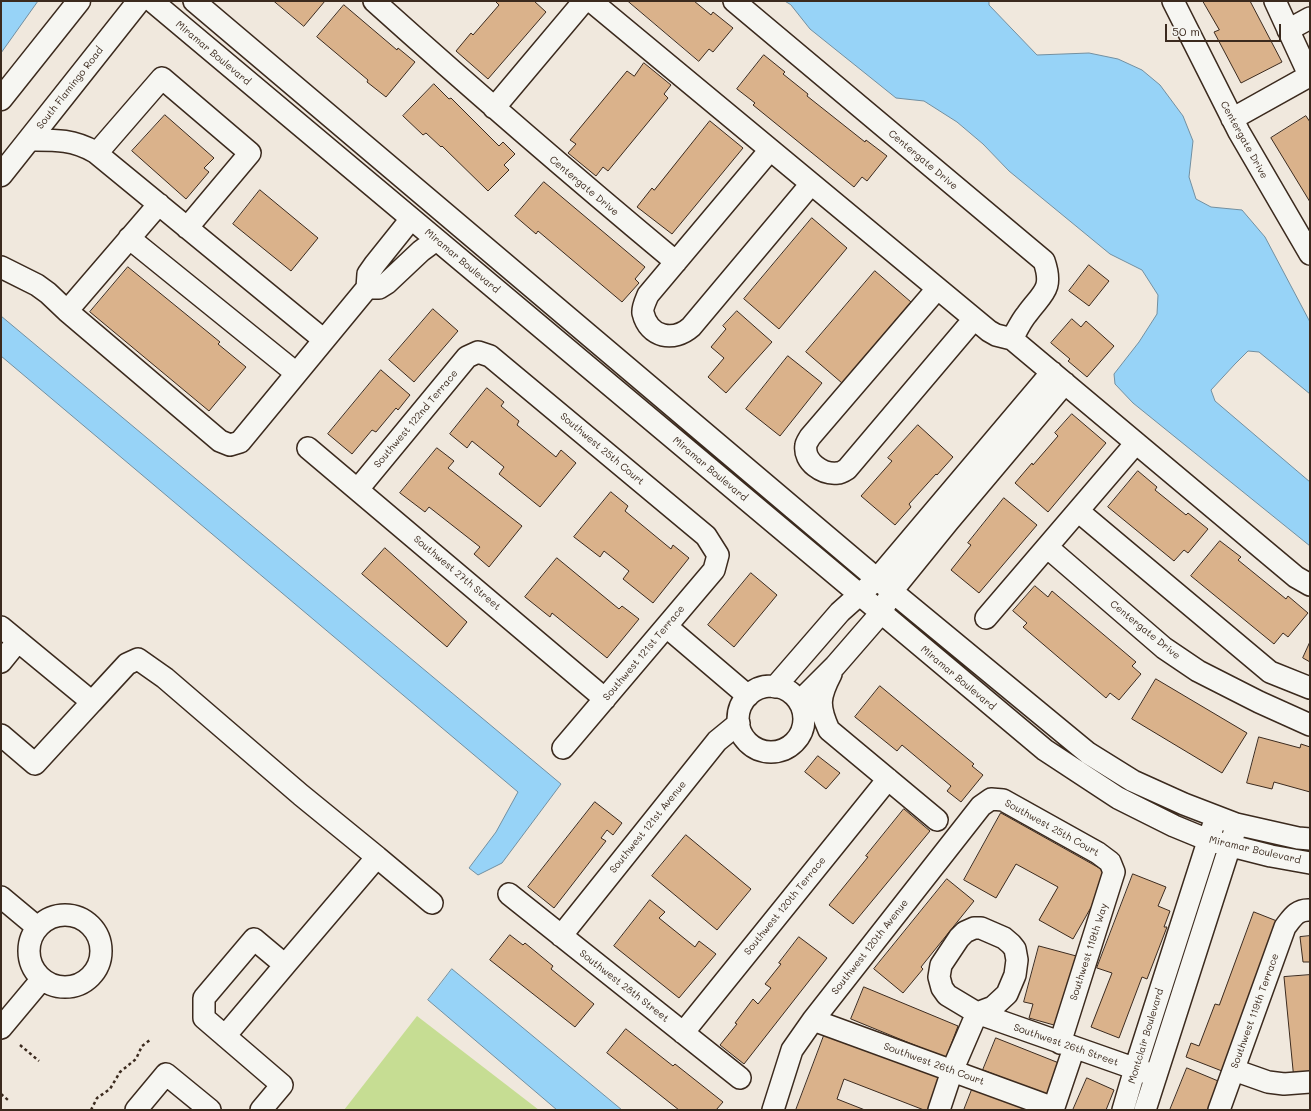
<!DOCTYPE html>
<style>
body{margin:0}
#map{position:relative;width:1311px;height:1111px;overflow:hidden;background:#f0e8dd;font-family:Mali,sans-serif}
canvas{display:block}
.frame{position:absolute;inset:0;border:2px solid #3b2a1e;pointer-events:none}
.scale{position:absolute;left:1165px;top:24px;width:116px;height:18px;box-sizing:border-box;border:2px solid #3b2a1e;border-top:0;padding-left:5px;font-size:12px;line-height:14px;white-space:nowrap;color:#3b2a1e;-webkit-text-stroke:3px #f6f6f2;paint-order:stroke}
</style>
<div id="map">
<canvas width="1311" height="1111"></canvas>
<div class="frame"></div>
<div class="scale">50 m</div>
</div>
<script>
const ctx = document.querySelector('canvas').getContext('2d');
ctx.lineJoin = 'round';
function paint(path, color) {
  ctx.fillStyle = color;
  ctx.fill(path, 'evenodd');
}
function strokePath(path, color, width, dash) {
  ctx.strokeStyle = color;
  ctx.lineWidth = width;
  ctx.lineCap = dash ? 'butt' : 'round';
  ctx.setLineDash(dash || []);
  ctx.stroke(path);
}
function label(font, color, halo, rows, align = 'center') {
  ctx.font = font + ' Mali,sans-serif';
  ctx.lineWidth = 3.5;
  ctx.setLineDash([]);
  ctx.textBaseline = 'middle';
  ctx.strokeStyle = halo;
  ctx.fillStyle = color;
  for (const [text, x, y, turn = 0] of rows) {
    ctx.save();
    ctx.translate(x, y);
    ctx.rotate((+turn || 0) * Math.PI / 180);
    ctx.textAlign = isNaN(turn) ? turn : align;
    if (halo) ctx.strokeText(text, 0, 0);
    ctx.fillText(text, 0, 0);
    ctx.restore();
  }
}
paint(new Path2D(`
 M 417,1016 L 539,1110 L 344,1110 Z`), '#c6dd93');
const water = new Path2D(`
 M 1,1 L 38,1 L 1,53 Z
 M 785,1 L 989,1 L 989,5 L 1037,55 L 1089,53 L 1118,59 L 1142,70 L 1160,85 L 1183,116 L 1193,141 L 1189,177 L 1196,199 L 1211,207 L 1242,210 L 1265,237 L 1310,322 L 1310,394 L 1259,352 L 1248,351 L 1235,364 L 1211,390 L 1215,401 L 1310,482 L 1310,546 L 1133,403 L 1115,384 L 1114,374 L 1139,342 L 1157,314 L 1158,295 L 1142,270 L 1110,254 L 1009,171 L 983,144 L 957,122 L 924,101 L 896,98 L 810,29 L 791,5 Z
 M 1,316 L 561,784 L 502,863 L 478,875 L 469,868 L 496,832 L 518,792 L 1,356 Z
 M 452,969 L 622,1110 L 557,1110 L 428,1000 Z`);
paint(water, '#97d3f7');
strokePath(water, '#728fa0', 1);
const building = new Path2D(`
 M 274,1 L 325,1 L 304,26 Z
 M 534,1 L 546,12 L 488,79 L 456,51 L 471,33 L 473,35 L 499,5 L 495,1 Z
 M 628,1 L 694,1 L 711,15 L 713,12 L 733,28 L 713,52 L 709,49 L 699,61 Z
 M 1203,1 L 1250,1 L 1282,62 L 1241,83 L 1214,32 L 1219,30 Z
 M 344,5 L 397,50 L 398,48 L 415,62 L 386,97 L 367,82 L 368,80 L 317,37 Z
 M 764,55 L 785,72 L 783,74 L 808,94 L 807,96 L 865,142 L 866,140 L 887,156 L 867,181 L 862,177 L 854,187 L 753,105 L 755,103 L 737,89 Z
 M 644,63 L 671,85 L 664,94 L 668,98 L 608,171 L 603,167 L 596,176 L 568,153 L 576,144 L 570,140 L 627,71 L 634,76 Z
 M 434,84 L 449,99 L 451,98 L 499,146 L 503,142 L 515,154 L 504,165 L 509,170 L 488,191 L 442,146 L 441,147 L 426,133 L 423,135 L 403,116 Z
 M 165,115 L 214,158 L 204,168 L 209,172 L 186,199 L 132,151 Z
 M 1306,116 L 1310,122 L 1310,202 L 1271,138 Z
 M 710,121 L 743,148 L 672,234 L 637,207 L 652,188 L 654,190 Z
 M 544,182 L 645,267 L 635,279 L 639,283 L 622,302 L 538,231 L 536,234 L 515,216 Z
 M 260,190 L 318,238 L 291,271 L 233,224 Z
 M 812,218 L 847,248 L 779,329 L 744,299 Z
 M 1089,265 L 1109,281 L 1089,306 L 1069,291 Z
 M 128,267 L 220,342 L 218,344 L 246,367 L 209,411 L 90,312 Z
 M 875,271 L 911,302 L 842,383 L 806,352 Z
 M 433,309 L 458,331 L 414,382 L 389,360 Z
 M 737,311 L 772,342 L 726,393 L 708,377 L 724,358 L 711,347 L 726,329 L 723,326 Z
 M 1072,319 L 1081,327 L 1086,321 L 1114,346 L 1087,377 L 1068,361 L 1070,359 L 1051,343 Z
 M 788,356 L 822,383 L 780,436 L 746,409 Z
 M 381,370 L 410,395 L 398,410 L 396,408 L 376,432 L 372,430 L 352,454 L 328,434 Z
 M 487,388 L 504,402 L 501,406 L 519,421 L 517,425 L 556,457 L 561,450 L 576,463 L 540,507 L 499,474 L 504,467 L 472,441 L 467,448 L 450,434 Z
 M 1072,414 L 1106,443 L 1048,512 L 1015,483 L 1032,463 L 1033,465 L 1058,436 L 1055,433 Z
 M 918,425 L 953,457 L 937,475 L 936,474 L 909,504 L 911,507 L 895,525 L 861,496 L 892,461 L 888,458 Z
 M 437,448 L 454,461 L 448,468 L 522,526 L 489,567 L 474,554 L 480,547 L 429,507 L 425,512 L 400,493 Z
 M 1138,471 L 1157,487 L 1155,490 L 1186,515 L 1188,513 L 1208,529 L 1188,553 L 1184,550 L 1174,561 L 1108,507 Z
 M 611,492 L 628,506 L 625,511 L 671,549 L 673,545 L 689,558 L 653,603 L 623,579 L 629,571 L 604,551 L 600,557 L 574,537 Z
 M 1004,498 L 1037,525 L 979,593 L 951,570 L 971,545 L 968,543 Z
 M 1220,541 L 1241,557 L 1238,560 L 1286,599 L 1288,596 L 1308,613 L 1288,637 L 1283,633 L 1274,644 L 1191,576 Z
 M 385,548 L 467,622 L 447,647 L 362,574 Z
 M 557,558 L 619,609 L 622,606 L 639,619 L 607,658 L 552,613 L 550,617 L 525,597 Z
 M 751,573 L 777,595 L 734,647 L 708,625 Z
 M 1035,586 L 1048,597 L 1052,591 L 1136,662 L 1132,666 L 1141,674 L 1119,700 L 1110,693 L 1106,698 L 1023,627 L 1027,623 L 1013,611 Z
 M 1310,642 L 1310,662 L 1303,658 Z
 M 1156,679 L 1247,733 L 1222,773 L 1132,719 Z
 M 880,686 L 974,764 L 972,766 L 983,775 L 961,802 L 947,791 L 951,786 L 902,745 L 897,751 L 855,717 Z
 M 1259,737 L 1300,748 L 1301,744 L 1310,747 L 1310,792 L 1274,782 L 1272,789 L 1247,783 Z
 M 818,756 L 840,773 L 826,789 L 805,772 Z
 M 595,802 L 622,823 L 613,835 L 607,830 L 601,838 L 606,841 L 554,908 L 528,887 Z
 M 904,809 L 930,831 L 853,924 L 829,905 L 868,857 L 866,856 Z
 M 1001,813 L 1110,874 L 1073,939 L 1039,920 L 1058,887 L 1016,864 L 996,898 L 964,880 Z
 M 686,835 L 751,889 L 717,930 L 652,876 Z
 M 1133,874 L 1166,887 L 1158,906 L 1170,911 L 1164,927 L 1167,927 L 1147,979 L 1142,977 L 1119,1038 L 1091,1027 L 1112,973 L 1097,968 Z
 M 947,879 L 974,901 L 921,967 L 923,969 L 903,993 L 874,969 Z
 M 650,900 L 665,912 L 659,918 L 695,947 L 699,941 L 716,954 L 679,998 L 614,946 Z
 M 1254,912 L 1282,923 L 1222,1071 L 1186,1057 L 1191,1043 L 1199,1046 L 1215,1004 L 1219,1005 Z
 M 510,935 L 523,945 L 525,943 L 553,966 L 551,969 L 594,1004 L 575,1027 L 490,960 Z
 M 1310,936 L 1310,962 L 1303,962 L 1300,937 Z
 M 799,937 L 827,958 L 744,1064 L 720,1045 L 737,1024 L 735,1023 L 753,999 L 758,1004 L 771,988 L 765,984 L 781,964 L 779,963 Z
 M 1039,946 L 1080,957 L 1061,1027 L 1029,1018 L 1033,1004 L 1024,1002 Z
 M 1310,975 L 1310,1079 L 1294,1080 L 1284,977 Z
 M 864,987 L 958,1026 L 946,1058 L 851,1019 Z
 M 626,1029 L 673,1066 L 675,1064 L 723,1102 L 716,1110 L 679,1110 L 607,1053 Z
 M 825,1033 L 940,1077 L 928,1110 L 924,1110 L 844,1079 L 837,1099 L 865,1110 L 796,1110 Z
 M 996,1038 L 1064,1065 L 1052,1097 L 983,1070 Z
 M 1187,1068 L 1223,1083 L 1212,1110 L 1170,1110 Z
 M 1087,1078 L 1114,1090 L 1106,1110 L 1073,1110 Z
 M 973,1087 L 1029,1110 L 964,1110 Z`);
paint(building, '#dab28b');
strokePath(building, '#3b2a1e', 1);
const minor = new Path2D(`
 M 152,1 L 1045,750 L 1118,798 L 1174,826 L 1208,840 L 1271,856 L 1310,863
 M 194,1 L 877,579 L 1088,753 L 1133,781 L 1184,804 L 1236,824 L 1298,838 L 1310,839
 M 374,1 C 473,90 574,177 676,262
 M 591,1 L 989,331 L 996,335 L 1012,339 L 1296,577 L 1310,585
 M 734,1 L 1044,261 C 1054,290 1042,293 1027,314 C 1021,321 1017,330 1012,339
 M 1173,1 L 1239,132 L 1310,254
 M 1275,1 L 1310,77
 M 1288,30 L 1310,18
 M 494,108 L 584,1
 M 1232,119 L 1309,76
 M 29,140 C 54,140 72,139 95,152 L 324,340
 M 770,150 L 648,295 C 646,300 642,308 643,313 C 649,338 674,342 691,327 L 811,184
 M 97,153 L 162,78 L 250,153 L 187,228
 M 129,238 L 296,373
 M 1,267 L 37,285 L 48,293 L 67,311 L 220,441 L 230,445 L 240,442 L 367,288 L 368,274 L 375,264 L 411,219
 M 367,288 L 379,288 L 387,283 L 421,251 L 436,240
 M 937,289 L 810,437 C 809,439 806,443 806,445 C 803,462 823,475 838,473 C 841,473 844,471 847,469 L 974,319
 M 67,311 L 159,204
 M 308,448 L 605,699
 M 358,489 L 467,357 L 478,352 L 490,356 L 706,536 L 718,555 L 714,570 L 563,748
 M 1078,511 L 1270,672 L 1310,688
 M 1047,547 L 1164,648 L 1198,671 L 1259,702 L 1310,725
 M 986,618 L 1136,443
 M 1,627 L 92,702 L 35,764 L 1,735
 M 667,627 L 748,696
 M 1,662 L 18,641
 M 831,674 C 819,697 818,706 829,730 L 937,820
 M738 719a33 33 0 1 1 66 0a33 33 0 1 1-66 0Z
 M 775,687 L 840,612 L 877,579 L 1052,372
 M 92,702 L 127,664 L 138,659 L 165,678 L 301,795 L 377,857
 M 801,704 L 808,693 L 835,666 L 881,613 L 892,591 L 948,522 L 1065,383
 M 509,894 L 740,1078
 M 1,897 L 37,927
 M29 951a36 36 0 1 1 72 0a36 36 0 1 1-72 0Z
 M 561,936 L 717,741 L 739,723
 M 285,965 L 377,857 L 432,903
 M 977,1013 L 993,1007 L 1007,994 L 1015,975 L 1017,960 L 1015,949 L 1011,944 L 1004,938 L 981,928 L 974,928 L 965,932 L 959,938 L 941,965 L 939,977 L 942,988 L 947,995 L 977,1013 L 1156,1076
 M 813,1020 L 1054,1108
 M 1,1028 L 42,979
 M 683,1033 L 888,779
 M 225,1036 L 285,965 L 254,939 L 204,998 L 204,1018 L 282,1085 L 261,1110
 M 1234,1070 L 1268,1082 L 1284,1084 L 1310,1082
 M 136,1110 L 166,1074 L 210,1110
 M 773,1110 L 792,1050 L 813,1020 L 981,806 L 991,799 L 1003,800 L 1098,853 L 1110,862 L 1114,872 L 1060,1043
 M 939,1110 L 952,1071 L 977,1013
 M 1053,1110 L 1074,1048
 M 1123,1110 L 1135,1069 L 1213,826
 M 1145,1110 L 1234,833
 M 1219,1110 L 1285,927 C 1292,918 1297,909 1310,910`);
const major = new Path2D(`
 M 1,99 L 79,1
 M 1,175 L 139,1`);
strokePath(minor, '#3b2a1e', 24);
strokePath(major, '#3b2a1e', 25);
strokePath(new Path2D(`
 M 20,1045 L 39,1061
 M 1,1094 L 8,1100
 M 91,1110 L 97,1098 L 110,1089 L 120,1072 L 136,1059 L 142,1046 L 150,1040`), '#3b2a1e', 2.5, [3, 3]);
strokePath(minor, '#f6f6f2', 21);
strokePath(major, '#f6f6f2', 22);
label('10px', '#3b2a1e', '#f6f6f2', [
 ["Miramar Boulevard",213,53,40],
 ["South Flamingo Road",70,88,-52],
 ["Centergate Drive",1244,140,61],
 ["Centergate Drive",923,160,40],
 ["Centergate Drive",584,186,40],
 ["Miramar Boulevard",462,261,40],
 ["Southwest 122nd Terrace",416,419,-50],
 ["Southwest 25th Court",602,449,40],
 ["Miramar Boulevard",710,469,40],
 ["Southwest 27th Street",457,573,40],
 ["Centergate Drive",1145,630,39],
 ["Southwest 121st Terrace",644,653,-50],
 ["Miramar Boulevard",958,678,40],
 ["Southwest 121st Avenue",648,827,-51],
 ["Southwest 25th Court",1052,828,29],
 ["Miramar Boulevard",1255,850,13],
 ["Southwest 120th Terrace",785,906,-51],
 ["Southwest 120th Avenue",870,947,-52],
 ["Southwest 119th Way",1089,952,-72],
 ["Southwest 28th Street",624,986,38],
 ["Southwest 119th Terrace",1255,1011,-70],
 ["Montclair Boulevard",1146,1036,-73],
 ["Southwest 26th Street",1066,1045,19],
 ["Southwest 26th Court",934,1064,20]
]);
</script>
